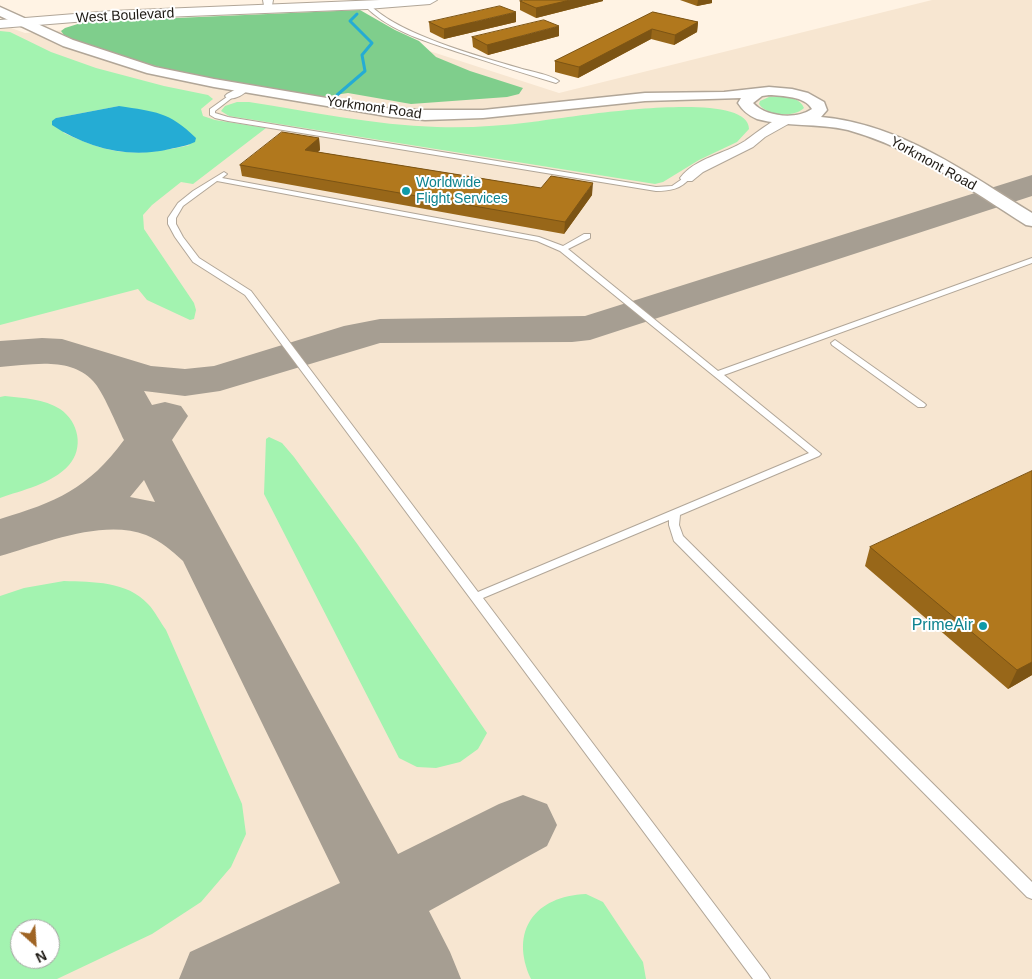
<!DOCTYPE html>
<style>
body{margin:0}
#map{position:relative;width:1032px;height:979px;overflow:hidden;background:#fff3e4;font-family:Arial,sans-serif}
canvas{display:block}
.north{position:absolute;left:10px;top:919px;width:50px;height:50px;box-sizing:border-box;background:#fff;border:1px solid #a5a4a1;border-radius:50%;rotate:154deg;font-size:14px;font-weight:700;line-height:20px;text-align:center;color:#1f1b15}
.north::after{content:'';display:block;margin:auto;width:18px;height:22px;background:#9f6424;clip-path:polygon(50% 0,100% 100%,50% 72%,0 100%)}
</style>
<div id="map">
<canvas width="1032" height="979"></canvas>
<div class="north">N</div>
</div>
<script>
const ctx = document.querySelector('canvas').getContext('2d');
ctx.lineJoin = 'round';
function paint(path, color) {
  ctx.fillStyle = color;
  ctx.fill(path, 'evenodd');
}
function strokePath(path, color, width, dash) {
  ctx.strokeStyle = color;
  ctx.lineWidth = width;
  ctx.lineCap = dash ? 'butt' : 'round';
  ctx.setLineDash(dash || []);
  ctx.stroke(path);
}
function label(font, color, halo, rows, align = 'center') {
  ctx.font = font + ' Arial,sans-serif';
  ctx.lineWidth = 4;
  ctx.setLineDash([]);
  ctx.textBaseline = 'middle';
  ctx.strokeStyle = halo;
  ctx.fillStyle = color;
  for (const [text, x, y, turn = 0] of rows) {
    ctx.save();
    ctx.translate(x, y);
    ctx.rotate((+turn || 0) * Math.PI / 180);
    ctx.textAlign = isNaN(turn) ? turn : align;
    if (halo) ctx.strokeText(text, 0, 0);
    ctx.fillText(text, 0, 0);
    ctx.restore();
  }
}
paint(new Path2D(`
 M 932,0 L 1032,0 L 1032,979 L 0,979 L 0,24 L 25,33 L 355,8 L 417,47 L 559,93 ZM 20,929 L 50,929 L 50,959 L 20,959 Z`), '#f7e6d1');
paint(new Path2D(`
 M 0,31 L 10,32 L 51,52 L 96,68 L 164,86 L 208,95 L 213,99 L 201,109 L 203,116 L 215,120 L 266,128 L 193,184 L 181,182 L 152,205 L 143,215 L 144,229 L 194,303 L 196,310 L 194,319 L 190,320 L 147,300 L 138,289 L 0,325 ZM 119,106 L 190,145 C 137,157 113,156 64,133 L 56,118 Z
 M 769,97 C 780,96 799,95 804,108 C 794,118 767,116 759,104 L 760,101 Z
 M 237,102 L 249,102 C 312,112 374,125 437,127 C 469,128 501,126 532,122 C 561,119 749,86 749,129 L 737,142 L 699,160 L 663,182 L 655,184 L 229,116 L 221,111 L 225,106 Z
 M 5,396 C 22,398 45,399 60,409 C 79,422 84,448 69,465 C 52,484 22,490 0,498 L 0,397 Z
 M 269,437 L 282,443 L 294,457 L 358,545 L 487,733 L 478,749 L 460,762 L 436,768 L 417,767 L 399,758 L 264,494 L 266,439 Z
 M 64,581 C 93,582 127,581 148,604 C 155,611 160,622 166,630 L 242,804 L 246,834 L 231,867 L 201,902 L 152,934 L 57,979 L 0,979 L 0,596 L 24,588 ZM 20,929 L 50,929 L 50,959 L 20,959 Z
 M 586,894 L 603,902 L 643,962 L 646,979 L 531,979 C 509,931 535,896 586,894 Z`), '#a3f3b0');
paint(new Path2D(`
 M 360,10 L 395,30 L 419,41 L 436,57 L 470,71 L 523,88 L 519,94 L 507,97 L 411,104 L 348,93 L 321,97 L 185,74 L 94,49 L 64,35 L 61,31 L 65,28 L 84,22 Z`), '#7fce8c');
paint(new Path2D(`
 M 119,106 C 156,112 168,111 196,138 L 195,142 C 187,146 178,147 170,149 C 128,159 87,148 52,125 L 52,121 L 56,118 Z`), '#25acd4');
strokePath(new Path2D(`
 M 337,95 L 365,71 L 362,55 L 372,43 L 350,21 L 357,14`), '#25acd4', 3);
paint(new Path2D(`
 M 1032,175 L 1032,196 L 590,340 L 572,342 L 380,343 L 220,391 L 185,396 L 144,391 L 152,405 L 165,402 L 181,406 L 188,416 L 172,440 L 398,854 L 499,804 L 523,795 L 547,804 L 557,825 L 547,846 L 429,911 L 450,952 L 461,979 L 179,979 L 190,952 L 340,883 L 183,561 C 172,551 161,541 146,535 C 103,518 42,544 0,556 L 0,519 C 56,502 88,489 124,440 C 117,426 103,391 93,381 C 70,356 30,365 0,367 L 0,341 L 42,338 L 62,339 L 151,366 L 185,369 L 214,366 L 344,326 L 380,319 L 585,316 ZM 144,480 L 155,502 L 130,497 Z`), '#a69e92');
const service = new Path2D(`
 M 365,4 L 369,4 C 397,34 478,56 519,68 C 532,72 548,74 559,81 L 556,83 C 525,74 495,64 464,54 C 431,43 390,32 365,6 Z
 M 231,94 L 233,95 L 233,97 L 215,111 L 215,113 L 228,117 L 656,187 L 672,186 L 685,177 L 690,178 C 681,189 670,191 656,191 L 228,121 L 215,118 L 210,115 L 210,109 Z
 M 224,172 L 227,174 L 222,178 L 539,237 L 563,246 L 584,234 L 590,234 L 590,238 L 568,249 L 718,371 L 1032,258 L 1032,263 L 724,375 L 821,454 L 819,456 L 680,515 L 679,525 L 683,536 L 1032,882 L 1032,899 L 1027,897 L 674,541 L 669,525 L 669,520 L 483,598 L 767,974 L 770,979 L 753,979 L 245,295 L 193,262 L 175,237 L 168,224 L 168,218 L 178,203 L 193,191 ZM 217,181 L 537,241 L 560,251 L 809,453 L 478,592 L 251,291 L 199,258 L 183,237 L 176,224 L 176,218 L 183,206 Z
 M 835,340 L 924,403 L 926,405 L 924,407 L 918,407 L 832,345 L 831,343 Z`);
const minor = new Path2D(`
 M 263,0 L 273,0 L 271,11 L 265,11 Z
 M 244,85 L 250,88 C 245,94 235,100 227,98 L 225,96 L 227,94 Z
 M 786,116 L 790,117 L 792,120 L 790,123 L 765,137 L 753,147 L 703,172 L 692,181 L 682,181 L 680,178 C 695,158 725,154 745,141 C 758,132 771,120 786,116 Z`);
const tertiary = new Path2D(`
 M 0,7 L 73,40 L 155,67 L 214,79 L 392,109 L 425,110 L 483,110 L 645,93 L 724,92 L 769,87 L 792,89 L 808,93 L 824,102 L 827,110 L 821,117 C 900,124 967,173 1032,213 L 1032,226 L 1026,225 C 969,189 913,148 848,130 C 818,123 786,127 757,119 C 748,115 743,111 738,103 L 741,98 L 645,101 L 483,118 L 425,120 L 392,117 L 214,87 L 147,73 L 63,46 L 0,16 ZM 769,95 C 782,96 805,96 812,109 C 796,120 766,117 753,103 L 762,96 Z`);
const primary = new Path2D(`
 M 380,0 L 437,0 L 430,4 L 367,9 L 112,19 L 0,28 L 0,20 L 112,11 Z`);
strokePath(service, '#b1a698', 2);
strokePath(minor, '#b1a698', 2);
strokePath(tertiary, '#b1a698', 3);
strokePath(primary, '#b1a698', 2);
paint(service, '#fff');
paint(minor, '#fff');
paint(tertiary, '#fff');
paint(primary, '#fff');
paint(new Path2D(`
 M 680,0 L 712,0 L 712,3 L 697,6 Z
 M 520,1 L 603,1 L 536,18 L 520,10 Z
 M 653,12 L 698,22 L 697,32 L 674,45 L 651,39 L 578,78 L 555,72 L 555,61 Z
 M 429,22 L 516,22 L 444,39 L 430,32 Z
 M 559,36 L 488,55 L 473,47 L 472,37 Z
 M 319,138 L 320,150 L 318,152 L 541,188 L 592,195 L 564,234 L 242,176 L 240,165 Z
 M 1032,471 L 1032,675 L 1008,689 L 865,566 L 870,547 Z`), '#986719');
paint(new Path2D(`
 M 570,0 L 603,0 L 603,1 L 536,18 L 536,8 Z
 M 698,0 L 712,0 L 712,3 L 697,6 Z
 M 516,12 L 516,22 L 444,39 L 444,29 Z
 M 698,22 L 697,32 L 674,45 L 675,35 Z
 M 559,26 L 559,36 L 488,55 L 487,45 Z
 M 652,29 L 651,39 L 578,78 L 579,67 Z
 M 319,138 L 320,150 L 306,161 L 305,150 Z
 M 593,183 L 592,195 L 564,234 L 565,222 Z
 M 1032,662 L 1032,675 L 1008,689 L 1017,670 Z`), '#7c5414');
const building = new Path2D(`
 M 524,0 L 570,0 L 536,8 L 520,1 Z
 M 500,6 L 516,12 L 444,29 L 429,22 Z
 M 653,12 L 698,22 L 675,35 L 652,29 L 579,67 L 555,61 Z
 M 544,20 L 559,26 L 487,45 L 472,37 Z
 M 282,132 L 319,138 L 305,150 L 541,188 L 551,176 L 593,183 L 565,222 L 240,165 Z
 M 1032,471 L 1032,662 L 1017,670 L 870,547 Z`);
paint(building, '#b1781d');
strokePath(building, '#7c5414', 1);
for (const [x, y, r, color] of [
 [406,191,5,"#0f9aa8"],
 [983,626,5,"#0f9aa8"]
]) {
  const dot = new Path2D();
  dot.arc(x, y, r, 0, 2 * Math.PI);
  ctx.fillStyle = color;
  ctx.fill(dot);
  strokePath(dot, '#fff', 2);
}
label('14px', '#1f1b15', '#fff', [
 ["West Boulevard",125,16,-3],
 ["Yorkmont Road",374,108,8],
 ["Yorkmont Road",933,164,29]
]);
label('14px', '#0d838f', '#fff', [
 ["Worldwide",416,183],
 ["Flight Services",416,199]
], 'left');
label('16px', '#0d838f', '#fff', [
 ["PrimeAir",973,626]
], 'right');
</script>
